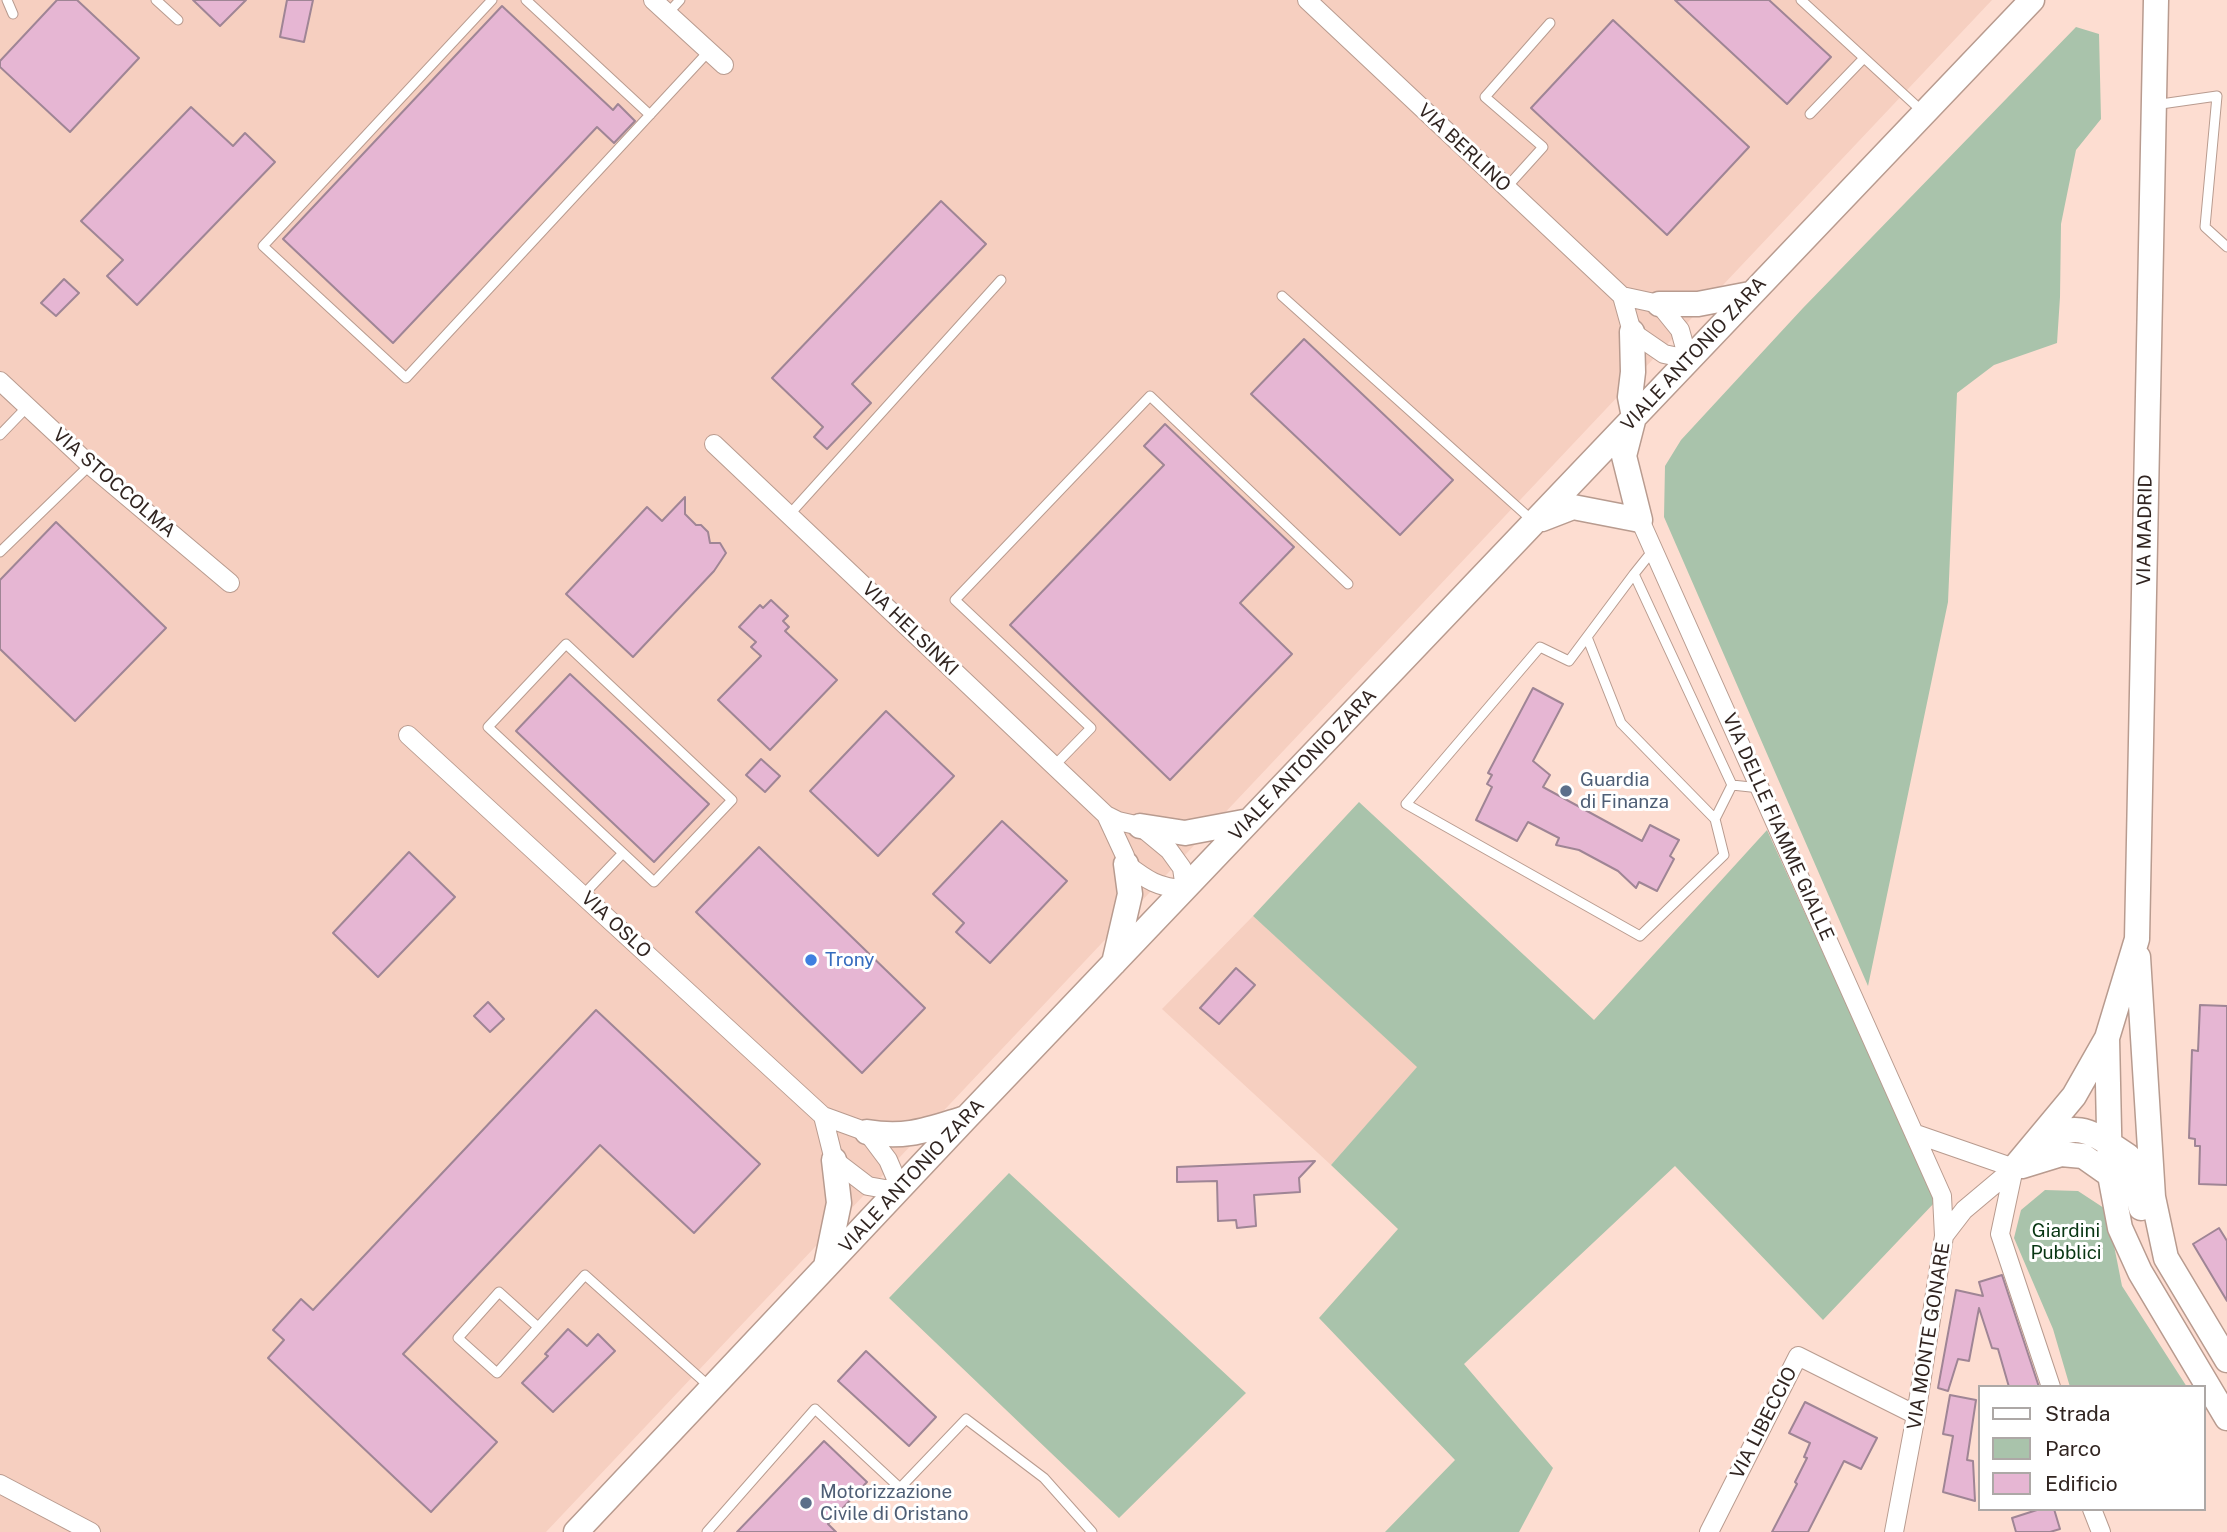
<!DOCTYPE html>
<style>
body{margin:0}
#map{position:relative;width:2227px;height:1532px;overflow:hidden;background:#fdddd1;font-family:"Public Sans",sans-serif}
canvas{display:block}
.legend{position:absolute;left:1978px;top:1385px;width:228px;height:126px;box-sizing:border-box;background:#fff;border:2px solid #ada8a6;margin:0;padding:9px 12px;list-style:none;font-size:21px;color:#312521}
.legend li{display:flex;align-items:center;gap:14px;height:35px}
.legend b{width:35px;border:2px solid #ada8a6}
</style>
<div id="map">
<canvas width="2227" height="1532"></canvas>
<ul class="legend">
<li><b style="height:9px;background:#fff"></b>Strada</li>
<li><b style="height:19px;background:#a9c3ab"></b>Parco</li>
<li><b style="height:19px;background:#e6b6d3"></b>Edificio</li>
</ul>
</div>
<script>
const ctx = document.querySelector('canvas').getContext('2d');
ctx.lineJoin = 'round';
function paint(path, color) {
  ctx.fillStyle = color;
  ctx.fill(path, 'evenodd');
}
function strokePath(path, color, width, dash) {
  ctx.strokeStyle = color;
  ctx.lineWidth = width;
  ctx.lineCap = dash ? 'butt' : 'round';
  ctx.setLineDash(dash || []);
  ctx.stroke(path);
}
function label(font, color, halo, rows, align = 'center') {
  ctx.font = font + ' "Public Sans",sans-serif';
  ctx.lineWidth = 6;
  ctx.setLineDash([]);
  ctx.textBaseline = 'middle';
  ctx.strokeStyle = halo;
  ctx.fillStyle = color;
  for (const [text, x, y, turn = 0] of rows) {
    ctx.save();
    ctx.translate(x, y);
    ctx.rotate((+turn || 0) * Math.PI / 180);
    ctx.textAlign = isNaN(turn) ? turn : align;
    if (halo) ctx.strokeText(text, 0, 0);
    ctx.fillText(text, 0, 0);
    ctx.restore();
  }
}
paint(new Path2D(`
 M 0,0 L 1992,0 L 546,1532 L 0,1532 Z
 M 1253,916 L 1418,1067 L 1331,1165 L 1162,1009 Z`), '#f6cfc0');
paint(new Path2D(`
 M 2076,27 L 2099,34 L 2101,119 L 2076,150 L 2061,224 L 2060,297 L 2057,343 L 1994,365 L 1957,393 L 1948,602 L 1868,986 L 1664,517 L 1665,466 L 1681,440 L 1803,308 Z
 M 1359,802 L 1594,1020 L 1767,830 L 1936,1201 L 1823,1320 L 1675,1166 L 1464,1364 L 1553,1468 L 1519,1532 L 1385,1532 L 1455,1460 L 1319,1318 L 1398,1229 L 1331,1165 L 1417,1067 L 1253,916 Z
 M 1009,1173 L 1246,1393 L 1119,1518 L 889,1298 Z
 M 2045,1190 L 2078,1191 L 2107,1210 L 2122,1286 L 2187,1387 L 2070,1387 L 2053,1329 L 2014,1238 L 2021,1210 Z`), '#a9c3ab');
const building = new Path2D(`
 M 57,0 L 77,0 L 139,58 L 70,132 L 0,67 L 0,61 Z
 M 193,0 L 246,0 L 220,26 Z
 M 287,0 L 313,0 L 304,42 L 280,37 Z
 M 1675,0 L 1769,0 L 1831,57 L 1787,104 Z
 M 502,6 L 613,110 L 618,104 L 635,121 L 614,143 L 597,127 L 393,343 L 283,239 Z
 M 1613,20 L 1749,147 L 1667,235 L 1531,108 Z
 M 191,107 L 233,146 L 245,133 L 275,162 L 137,305 L 107,276 L 123,260 L 81,221 Z
 M 941,201 L 986,244 L 852,384 L 871,403 L 827,449 L 814,437 L 823,427 L 772,378 Z
 M 64,279 L 79,293 L 56,316 L 41,303 Z
 M 1304,339 L 1453,480 L 1400,535 L 1251,394 Z
 M 1165,424 L 1294,547 L 1240,603 L 1292,654 L 1170,780 L 1010,625 L 1164,465 L 1144,446 Z
 M 685,497 L 685,514 L 696,525 L 701,525 L 708,532 L 710,543 L 720,543 L 726,553 L 714,571 L 633,657 L 566,594 L 647,507 L 662,521 Z
 M 56,522 L 166,628 L 75,721 L 0,649 L 0,580 Z
 M 771,600 L 788,616 L 783,621 L 789,627 L 785,631 L 837,680 L 770,750 L 718,700 L 761,656 L 751,647 L 756,642 L 739,627 L 760,605 L 763,608 Z
 M 570,674 L 709,804 L 654,862 L 516,731 Z
 M 1533,688 L 1563,704 L 1533,761 L 1550,775 L 1543,787 L 1642,841 L 1650,825 L 1679,840 L 1670,856 L 1674,859 L 1657,891 L 1639,882 L 1636,888 L 1618,871 L 1579,850 L 1556,845 L 1559,838 L 1528,822 L 1517,841 L 1476,820 L 1492,787 L 1487,784 L 1492,775 L 1488,773 Z
 M 886,711 L 954,776 L 878,856 L 810,791 Z
 M 761,759 L 780,776 L 765,792 L 746,775 Z
 M 1002,821 L 1067,881 L 990,963 L 956,932 L 964,923 L 933,894 Z
 M 759,847 L 925,1008 L 862,1073 L 696,912 Z
 M 409,852 L 455,897 L 378,977 L 333,933 Z
 M 1236,968 L 1255,985 L 1219,1024 L 1200,1008 Z
 M 488,1002 L 504,1019 L 490,1032 L 474,1016 Z
 M 2200,1005 L 2227,1006 L 2227,1185 L 2199,1184 L 2200,1146 L 2195,1146 L 2195,1139 L 2189,1138 L 2192,1050 L 2198,1051 Z
 M 596,1010 L 760,1164 L 694,1233 L 600,1145 L 403,1354 L 497,1442 L 431,1512 L 268,1358 L 284,1340 L 273,1330 L 301,1299 L 313,1310 Z
 M 1315,1161 L 1299,1178 L 1300,1192 L 1254,1195 L 1256,1226 L 1237,1228 L 1236,1220 L 1218,1221 L 1217,1181 L 1177,1182 L 1177,1167 Z
 M 2219,1228 L 2227,1241 L 2227,1301 L 2193,1244 Z
 M 2002,1275 L 2039,1387 L 2009,1387 L 1998,1349 L 1992,1348 L 1979,1308 L 1969,1361 L 1958,1359 L 1948,1391 L 1938,1388 L 1956,1290 L 1983,1296 L 1979,1282 Z
 M 568,1329 L 587,1346 L 598,1334 L 615,1351 L 553,1412 L 522,1383 L 548,1356 L 545,1354 Z
 M 866,1351 L 936,1417 L 909,1446 L 838,1381 Z
 M 1950,1395 L 1976,1400 L 1967,1460 L 1973,1461 L 1975,1501 L 1943,1492 L 1953,1436 L 1943,1434 Z
 M 1805,1402 L 1877,1438 L 1861,1469 L 1844,1461 L 1808,1532 L 1772,1532 L 1797,1484 L 1795,1482 L 1807,1458 L 1804,1457 L 1810,1443 L 1789,1433 Z
 M 824,1441 L 867,1482 L 828,1524 L 836,1532 L 737,1532 Z
 M 2040,1509 L 2054,1509 L 2060,1529 L 2050,1532 L 2016,1532 L 2012,1518 Z`);
paint(building, '#e6b6d3');
strokePath(building, '#9f8595', 2);
const lane = new Path2D(`
 M 7,0 L 13,14
 M 156,0 L 178,20
 M 492,0 L 263,246 L 406,378 L 709,51
 M 526,0 L 650,115
 M 1801,0 L 1923,112
 M 668,13 L 680,0
 M 2154,105 L 2217,96 L 2205,227 L 2227,247
 M 1810,114 L 1864,58
 M 1506,188 L 1543,147 L 1485,97 L 1550,23
 M 1282,296 L 1534,522
 M 0,435 L 28,406
 M 789,515 L 1001,280
 M 1654,549 L 1634,574 L 1732,785 L 1760,788
 M 0,552 L 90,465
 M 1587,637 L 1621,723 L 1715,819 L 1724,855 L 1640,936 L 1406,804 L 1540,647 L 1569,661 L 1634,574
 M 1054,766 L 1091,728 L 955,600 L 1150,396 L 1348,584
 M 1715,819 L 1732,785
 M 583,895 L 623,853 L 654,882 L 732,800 L 566,644 L 488,727 L 623,853
 M 538,1327 L 499,1292 L 458,1338 L 497,1373 L 585,1275 L 710,1387
 M 707,1532 L 815,1409 L 900,1488 L 966,1419 L 1044,1478 L 1092,1532`);
const street = new Path2D(`
 M 653,0 L 724,65
 M 1307,0 L 1622,296 L 1632,332 L 1664,354 L 1688,359 L 1680,330 L 1659,304 L 1622,296
 M 0,381 L 90,465 L 230,583
 M 714,444 L 1106,815 L 1118,821 L 1140,826 L 1169,850 L 1182,868 L 1185,889 C 1158,888 1147,880 1126,864 L 1125,856 L 1106,815
 M 1640,520 L 1942,1196 L 1944,1236
 M 408,735 L 823,1116 L 867,1132 L 888,1160 L 900,1188 L 885,1189 L 868,1186 L 834,1160 L 823,1116
 M 1916,1134 L 2014,1168
 M 2014,1168 L 2000,1234 L 2051,1387
 M 0,1484 L 91,1532
 M 2092,1509 L 2101,1532
 M 1709,1532 L 1798,1356 L 1916,1415
 M 1894,1532 L 1916,1415 L 1944,1236 L 1964,1210 L 2014,1168`);
const secondary = new Path2D(`
 M 1659,304 L 1698,304 L 1750,294
 M 1542,519 L 1573,507 L 1640,520 L 1624,456 L 1634,417 L 1630,397 L 1633,372 L 1632,332
 M 1140,826 L 1185,833 L 1249,821
 M 2138,957 L 2153,1197 L 2166,1258 L 2227,1360
 M 1114,963 L 1130,894 L 1126,864
 M 2107,1038 L 2110,1175 L 2120,1228 L 2140,1272 L 2227,1418
 M 867,1132 C 907,1139 929,1129 966,1118
 M 2039,1147 C 2075,1115 2094,1134 2128,1156 L 2141,1208
 M 2022,1166 L 2061,1154 L 2083,1156 L 2110,1175
 M 2014,1168 L 2074,1096 L 2107,1038 L 2137,939 L 2156,0
 M 826,1266 L 839,1203 L 834,1160
 M 576,1532 L 967,1117 L 2032,0`);
strokePath(lane, '#b89b8f', 11);
strokePath(street, '#b89b8f', 20);
strokePath(secondary, '#b89b8f', 27);
strokePath(lane, '#fff', 9);
strokePath(street, '#fff', 18);
strokePath(secondary, '#fff', 24);
for (const [x, y, r, color] of [
 [1566,791,7,"#5c6f8a"],
 [811,960,7,"#3f7fe0"],
 [806,1503,7,"#5c6f8a"]
]) {
  const dot = new Path2D();
  dot.arc(x, y, r, 0, 2 * Math.PI);
  ctx.fillStyle = color;
  ctx.fill(dot);
  strokePath(dot, '#fff', 2.5);
}
label('19px', '#312521', '#fff', [
 ["VIA BERLINO",1464,148,43],
 ["VIALE ANTONIO ZARA",1694,354,-47],
 ["VIA STOCCOLMA",114,483,41],
 ["VIA MADRID",2145,530,-89],
 ["VIA HELSINKI",910,629,44],
 ["VIALE ANTONIO ZARA",1303,765,-46],
 ["VIA DELLE FIAMME GIALLE",1778,827,66],
 ["VIA OSLO",616,925,43],
 ["VIALE ANTONIO ZARA",912,1176,-47],
 ["VIA MONTE GONARE",1929,1336,-81],
 ["VIA LIBECCIO",1764,1423,-63]
]);
label('19px', '#4e5e75', '#fff', [
 ["Guardia",1580,780],
 ["di Finanza",1580,802],
 ["Motorizzazione",820,1492],
 ["Civile di Oristano",820,1514]
], 'left');
label('19px', '#366cbe', '#fff', [
 ["Trony",825,960]
], 'left');
label('19px', '#083613', '#fff', [
 ["Giardini",2066,1231],
 ["Pubblici",2066,1253]
]);
</script>
